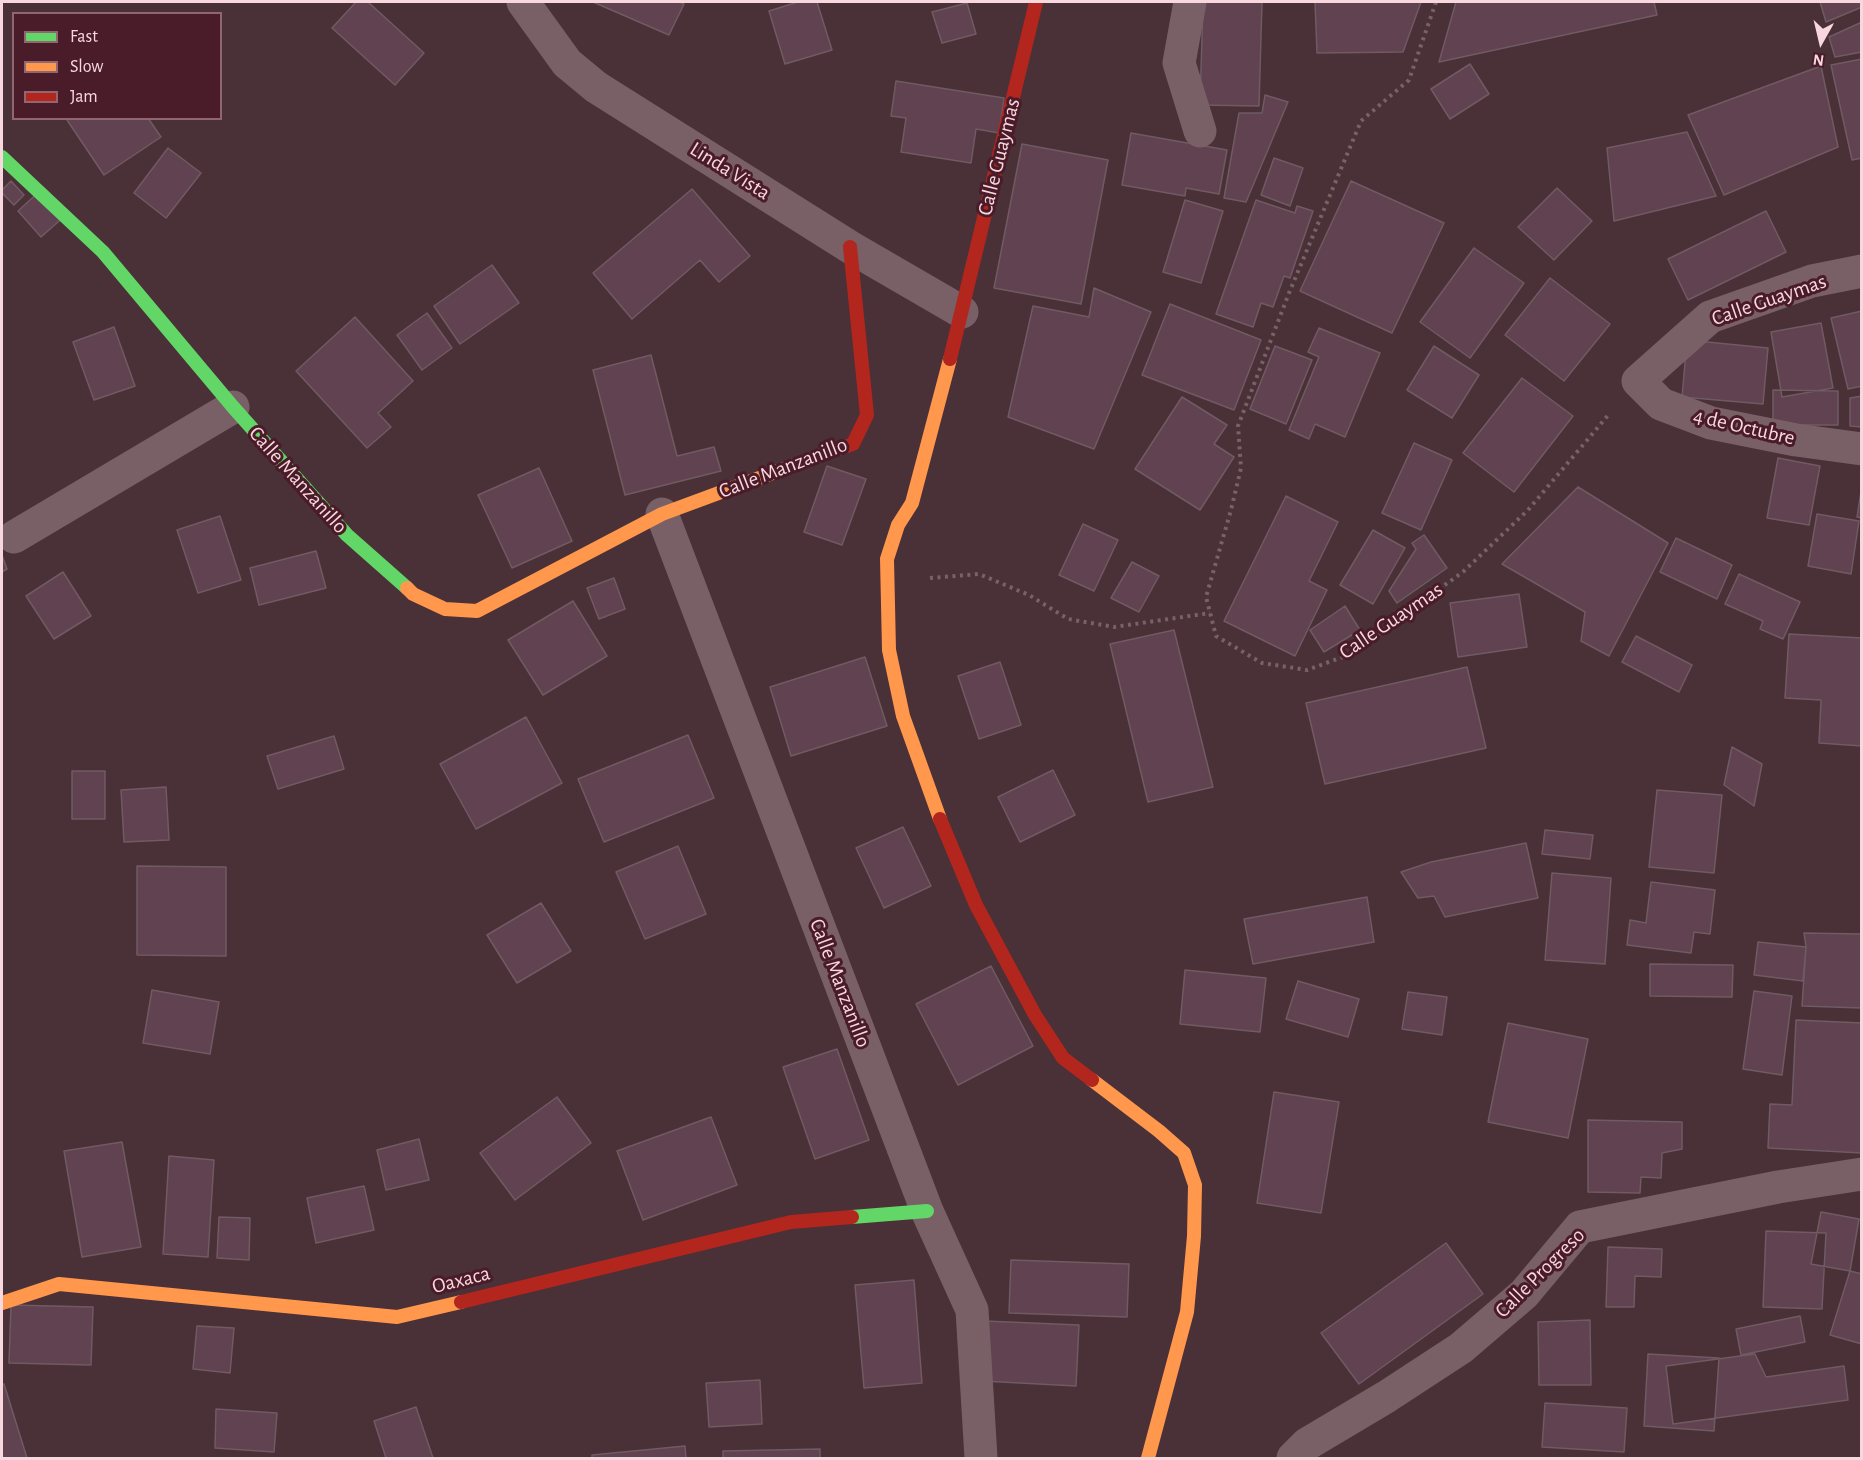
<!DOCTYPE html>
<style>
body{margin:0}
#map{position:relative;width:1863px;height:1460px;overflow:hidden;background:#4a3037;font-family:"Alegreya Sans",sans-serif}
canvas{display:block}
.frame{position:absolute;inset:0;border:3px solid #f8d8de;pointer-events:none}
.legend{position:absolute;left:12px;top:12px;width:210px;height:108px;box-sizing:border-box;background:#4a1b28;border:2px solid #906771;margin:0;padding:8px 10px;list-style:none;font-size:18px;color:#f8d8de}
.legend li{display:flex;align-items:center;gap:12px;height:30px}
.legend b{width:30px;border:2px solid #906771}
.north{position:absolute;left:1791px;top:12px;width:60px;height:60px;-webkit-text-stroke:4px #4a1b28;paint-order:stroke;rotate:188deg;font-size:16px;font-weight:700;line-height:24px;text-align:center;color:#f8d8de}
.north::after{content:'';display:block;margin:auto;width:21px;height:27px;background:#f8d8de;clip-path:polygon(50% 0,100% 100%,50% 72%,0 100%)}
</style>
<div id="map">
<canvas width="1863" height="1460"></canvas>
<div class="frame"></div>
<ul class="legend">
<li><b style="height:8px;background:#63d668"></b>Fast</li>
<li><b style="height:8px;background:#ff974d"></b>Slow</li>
<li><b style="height:8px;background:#b3261e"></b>Jam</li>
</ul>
<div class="north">N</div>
</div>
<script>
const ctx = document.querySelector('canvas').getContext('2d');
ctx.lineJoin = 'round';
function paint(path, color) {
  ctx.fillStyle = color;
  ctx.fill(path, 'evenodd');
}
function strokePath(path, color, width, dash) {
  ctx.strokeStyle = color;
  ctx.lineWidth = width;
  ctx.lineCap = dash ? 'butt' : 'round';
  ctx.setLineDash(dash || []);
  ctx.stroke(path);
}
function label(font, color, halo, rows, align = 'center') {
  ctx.font = font + ' "Alegreya Sans",sans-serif';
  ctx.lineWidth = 6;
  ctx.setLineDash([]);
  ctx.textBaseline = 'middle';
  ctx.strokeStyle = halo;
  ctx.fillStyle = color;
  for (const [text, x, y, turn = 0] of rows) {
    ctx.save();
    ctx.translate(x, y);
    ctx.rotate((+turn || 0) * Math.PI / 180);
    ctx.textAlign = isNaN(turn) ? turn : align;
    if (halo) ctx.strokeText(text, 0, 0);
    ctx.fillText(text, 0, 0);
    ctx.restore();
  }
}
const building = new Path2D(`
 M 356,2 L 368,2 L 424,53 L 395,85 L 332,28 Z
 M 593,2 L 679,2 L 684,4 L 669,35 Z
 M 798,2 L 817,2 L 832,50 L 785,64 L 769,11 Z
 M 1203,2 L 1262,2 L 1259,106 L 1200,105 Z
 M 1315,2 L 1421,2 L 1403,52 L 1317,53 Z
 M 1456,2 L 1654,2 L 1657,15 L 1439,62 Z
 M 1820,2 L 1862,2 L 1862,7 L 1826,22 Z
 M 967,3 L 976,34 L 942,43 L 932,12 Z
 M 1862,22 L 1862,52 L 1835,57 L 1829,37 Z
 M 1862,59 L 1862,158 L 1852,160 L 1831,65 Z
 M 1470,64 L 1489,94 L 1450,119 L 1431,89 Z
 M 1821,66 L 1838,147 L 1724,195 L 1688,115 Z
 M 896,81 L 1004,98 L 999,133 L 976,129 L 971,163 L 901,152 L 906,118 L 891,116 Z
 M 1265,95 L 1288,102 L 1246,202 L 1224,198 L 1239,113 L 1262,113 Z
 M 69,118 L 148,118 L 161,137 L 104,175 L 67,120 Z
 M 1687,132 L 1716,196 L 1614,221 L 1607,148 Z
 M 1131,133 L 1227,150 L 1219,194 L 1186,188 L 1185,196 L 1122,185 Z
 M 1022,144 L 1108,160 L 1081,304 L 994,288 Z
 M 168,148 L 201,173 L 166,218 L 134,193 Z
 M 1274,158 L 1303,168 L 1290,206 L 1261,195 Z
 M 11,181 L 24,195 L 14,205 L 2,193 L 2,190 Z
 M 1351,181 L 1444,223 L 1392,333 L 1300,291 Z
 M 1557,188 L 1592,221 L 1554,260 L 1518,227 Z
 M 42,189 L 66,215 L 41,237 L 18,211 Z
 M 692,189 L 750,256 L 719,282 L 700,260 L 632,319 L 593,273 Z
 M 1185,200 L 1223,211 L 1201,283 L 1163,272 Z
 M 1256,200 L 1295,213 L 1297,206 L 1313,211 L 1290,278 L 1284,276 L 1273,307 L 1261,303 L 1253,327 L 1216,314 Z
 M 1766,211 L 1786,252 L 1688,300 L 1668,259 Z
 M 1474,248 L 1524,283 L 1470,358 L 1420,322 Z
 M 492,265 L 519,303 L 460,344 L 434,306 Z
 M 1550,278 L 1610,324 L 1564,381 L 1505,335 Z
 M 1094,288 L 1151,312 L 1094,449 L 1008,417 L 1033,306 L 1089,317 Z
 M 1170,304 L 1261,340 L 1234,410 L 1142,375 Z
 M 1862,311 L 1862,386 L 1848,389 L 1831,318 Z
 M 427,313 L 452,348 L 422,370 L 397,335 Z
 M 355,317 L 413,381 L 378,413 L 391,427 L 367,448 L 296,371 Z
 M 1821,323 L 1833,388 L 1782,397 L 1771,332 Z
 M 114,327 L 135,386 L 94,400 L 73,342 Z
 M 1319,328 L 1380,353 L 1345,437 L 1315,424 L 1309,439 L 1289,430 L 1319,357 L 1308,352 Z
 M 1687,340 L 1768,348 L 1763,404 L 1682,397 Z
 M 1275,346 L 1312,360 L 1286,424 L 1250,409 Z
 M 1434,346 L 1479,375 L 1452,418 L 1407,390 Z
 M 651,355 L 677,456 L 714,447 L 721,471 L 625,495 L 593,370 Z
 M 1522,378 L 1573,416 L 1514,492 L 1463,453 Z
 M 1773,390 L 1838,391 L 1838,425 L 1773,425 Z
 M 1862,396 L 1862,427 L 1850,426 L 1850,398 Z
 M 1182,397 L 1227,425 L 1214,444 L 1234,457 L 1200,510 L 1135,469 Z
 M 1414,443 L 1452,460 L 1421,530 L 1382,513 Z
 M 1778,458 L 1820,466 L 1809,525 L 1767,518 Z
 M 827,466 L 866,479 L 842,545 L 804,532 Z
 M 539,468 L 572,541 L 512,568 L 478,495 Z
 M 1862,485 L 1862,518 L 1857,517 Z
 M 1578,487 L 1668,543 L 1609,656 L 1581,641 L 1585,612 L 1502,564 Z
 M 1286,496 L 1338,522 L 1309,581 L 1327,590 L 1295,656 L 1224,621 Z
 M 1817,514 L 1859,521 L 1851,574 L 1808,566 Z
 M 220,516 L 241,580 L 198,593 L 177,530 Z
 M 1083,524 L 1118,540 L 1094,591 L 1059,575 Z
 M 1373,530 L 1405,548 L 1373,604 L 1340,585 Z
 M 1424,535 L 1447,568 L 1397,603 L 1389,591 L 1416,549 L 1412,543 Z
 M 1676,538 L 1732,565 L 1717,599 L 1660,572 Z
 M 316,551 L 326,588 L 259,605 L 250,568 Z
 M 2,555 L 7,569 L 2,572 Z
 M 1132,562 L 1159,576 L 1139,612 L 1111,598 Z
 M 63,572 L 91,616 L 54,639 L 26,596 Z
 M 1739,574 L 1800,602 L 1783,639 L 1760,629 L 1763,621 L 1725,604 Z
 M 614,578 L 625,609 L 599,619 L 587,588 Z
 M 1519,594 L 1527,647 L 1458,657 L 1450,603 Z
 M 573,601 L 607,656 L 543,695 L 508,640 Z
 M 1345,606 L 1360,630 L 1324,652 L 1310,630 Z
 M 1174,630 L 1213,787 L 1148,802 L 1110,644 Z
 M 1789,634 L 1862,638 L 1862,746 L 1819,743 L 1821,700 L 1785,698 Z
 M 1636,636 L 1692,665 L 1679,692 L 1622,662 Z
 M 865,657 L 887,726 L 791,756 L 770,687 Z
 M 1000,662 L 1021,725 L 979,739 L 958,676 Z
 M 1467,667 L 1486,748 L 1325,784 L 1306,703 Z
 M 526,717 L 562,783 L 476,829 L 440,764 Z
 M 688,735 L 714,798 L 604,842 L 578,779 Z
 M 334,736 L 344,769 L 278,789 L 267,756 Z
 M 1732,747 L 1762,764 L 1754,806 L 1724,785 Z
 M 1053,770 L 1075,815 L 1020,842 L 998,797 Z
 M 72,771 L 105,771 L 105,819 L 72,819 Z
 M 166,787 L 169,840 L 124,842 L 121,790 Z
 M 1657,790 L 1722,795 L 1714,873 L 1649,867 Z
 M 903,827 L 931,886 L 884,908 L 856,848 Z
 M 1545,830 L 1593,835 L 1590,859 L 1542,854 Z
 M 1526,843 L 1538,898 L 1445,917 L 1434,896 L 1418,898 L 1401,872 L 1431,862 Z
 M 678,846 L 706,914 L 645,939 L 616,872 Z
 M 137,866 L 226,867 L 226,956 L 137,955 Z
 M 1552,873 L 1611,878 L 1605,964 L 1545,960 Z
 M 1651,882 L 1715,890 L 1710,934 L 1694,932 L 1691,953 L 1627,945 L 1630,920 L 1646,923 Z
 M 1367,897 L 1374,942 L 1253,964 L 1244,919 Z
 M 541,903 L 571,951 L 517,983 L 487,935 Z
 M 1804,933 L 1862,934 L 1862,1008 L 1802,1006 L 1806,947 Z
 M 1758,942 L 1806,947 L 1803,981 L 1754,975 Z
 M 1650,964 L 1733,965 L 1732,997 L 1650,996 Z
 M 991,966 L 1033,1046 L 958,1085 L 916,1004 Z
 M 1185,970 L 1266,978 L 1260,1032 L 1180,1024 Z
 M 1298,981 L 1359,999 L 1348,1037 L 1286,1019 Z
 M 152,990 L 219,1002 L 210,1054 L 143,1043 Z
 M 1754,991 L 1792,996 L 1782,1075 L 1743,1069 Z
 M 1408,992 L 1447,997 L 1442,1035 L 1402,1029 Z
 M 1796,1020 L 1862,1023 L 1862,1153 L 1768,1148 L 1770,1104 L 1792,1105 Z
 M 1508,1023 L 1588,1039 L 1568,1138 L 1488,1122 Z
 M 837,1049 L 869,1140 L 815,1159 L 783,1067 Z
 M 1274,1092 L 1339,1102 L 1321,1213 L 1257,1203 Z
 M 557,1097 L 591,1143 L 515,1200 L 480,1153 Z
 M 711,1117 L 737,1185 L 643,1220 L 617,1151 Z
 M 1588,1120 L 1682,1122 L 1682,1149 L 1662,1153 L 1661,1178 L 1641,1177 L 1640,1193 L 1588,1192 Z
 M 419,1139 L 429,1180 L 386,1190 L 377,1150 Z
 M 122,1142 L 141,1247 L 82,1257 L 64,1151 Z
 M 169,1156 L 214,1160 L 208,1257 L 163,1254 Z
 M 364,1186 L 374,1230 L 316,1243 L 307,1198 Z
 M 1821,1212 L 1859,1219 L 1850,1271 L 1811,1264 Z
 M 219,1217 L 250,1218 L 249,1260 L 217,1258 Z
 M 1766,1231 L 1826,1233 L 1822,1309 L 1763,1307 Z
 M 1446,1243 L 1483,1294 L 1359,1384 L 1321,1333 Z
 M 1608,1247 L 1662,1249 L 1661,1277 L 1635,1276 L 1634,1307 L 1606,1307 Z
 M 1011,1260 L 1129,1264 L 1127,1317 L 1009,1313 Z
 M 1850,1271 L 1862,1274 L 1862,1344 L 1830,1335 Z
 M 914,1280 L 922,1383 L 864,1388 L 855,1285 Z
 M 11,1305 L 93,1307 L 91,1365 L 9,1363 Z
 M 1800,1316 L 1805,1342 L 1741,1355 L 1736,1329 Z
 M 1590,1320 L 1591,1385 L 1539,1385 L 1538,1322 Z
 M 985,1321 L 1079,1325 L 1076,1386 L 982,1381 Z
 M 197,1326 L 234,1328 L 230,1373 L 193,1369 Z
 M 1648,1354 L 1719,1358 L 1714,1431 L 1644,1426 Z
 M 1755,1354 L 1766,1377 L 1844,1366 L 1848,1400 L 1673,1424 L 1666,1366 Z
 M 760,1380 L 762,1424 L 709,1427 L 706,1383 Z
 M 4,1384 L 27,1458 L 2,1458 L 2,1385 Z
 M 1545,1403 L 1627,1408 L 1624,1452 L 1542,1447 Z
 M 416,1407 L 433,1458 L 386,1458 L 374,1421 Z
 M 216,1409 L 277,1413 L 274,1452 L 215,1448 Z
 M 685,1446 L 686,1458 L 592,1458 L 592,1455 Z
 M 820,1449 L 820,1458 L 723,1458 L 723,1451 Z`);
paint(building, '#604250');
strokePath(building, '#705b63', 1.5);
strokePath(new Path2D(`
 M 1436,2 L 1409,80 L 1361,121 L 1289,293 L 1238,426 L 1241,468 L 1231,510 L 1206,597 L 1216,636 L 1262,663 L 1307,670 L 1351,654 L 1464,571 L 1528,510 L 1610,413
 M 930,578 L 979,574 L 1029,595 L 1068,619 L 1114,627 L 1210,613`), '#776267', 4, [3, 4.5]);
strokePath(new Path2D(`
 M 523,2 L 567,63 L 596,87 L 850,247 L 962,312
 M 1190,2 L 1179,63 L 1200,131
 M 1862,271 L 1812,281 L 1710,317 L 1638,381 L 1661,404 L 1711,423 L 1796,440 L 1862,449
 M 662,514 L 927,1211 L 972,1310 L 981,1458
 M 14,537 L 233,407
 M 1293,1458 L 1307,1444 L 1386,1397 L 1461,1348 L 1524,1294 L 1580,1227 L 1778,1187 L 1862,1174`), '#796067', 33);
strokePath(new Path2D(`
 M 2,157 L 103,252 L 233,407 L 347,535 L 407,588
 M 852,1217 L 927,1211`), '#63d668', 14);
strokePath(new Path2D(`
 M 407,588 L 413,594 L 445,609 L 477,611 L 662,514 L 824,454
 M 940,819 L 903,716 L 889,650 L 887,559 L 898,525 L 912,503 L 950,359
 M 1092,1080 L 1159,1131 L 1184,1153 L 1195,1185 L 1194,1236 L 1187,1312 L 1148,1458
 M 2,1303 L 59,1284 L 397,1317 L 461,1302`), '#ff974d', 14);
strokePath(new Path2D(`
 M 950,359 L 1036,2
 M 824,454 L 853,444 L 867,415 L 850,247
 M 940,819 L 976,905 L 1035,1015 L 1063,1058 L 1092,1080
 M 461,1302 L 791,1222 L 852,1217`), '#b3261e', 14);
label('21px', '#f8d8de', '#4a1b28', [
 ["Calle Guaymas",999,157,-76],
 ["Linda Vista",730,171,32],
 ["Calle Guaymas",1769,300,-19],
 ["4 de Octubre",1744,427,13],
 ["Calle Manzanillo",783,468,-21],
 ["Calle Manzanillo",298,480,48],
 ["Calle Guaymas",1391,621,-34],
 ["Calle Manzanillo",840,983,69],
 ["Calle Progreso",1540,1273,-45],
 ["Oaxaca",461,1280,-14]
]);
</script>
